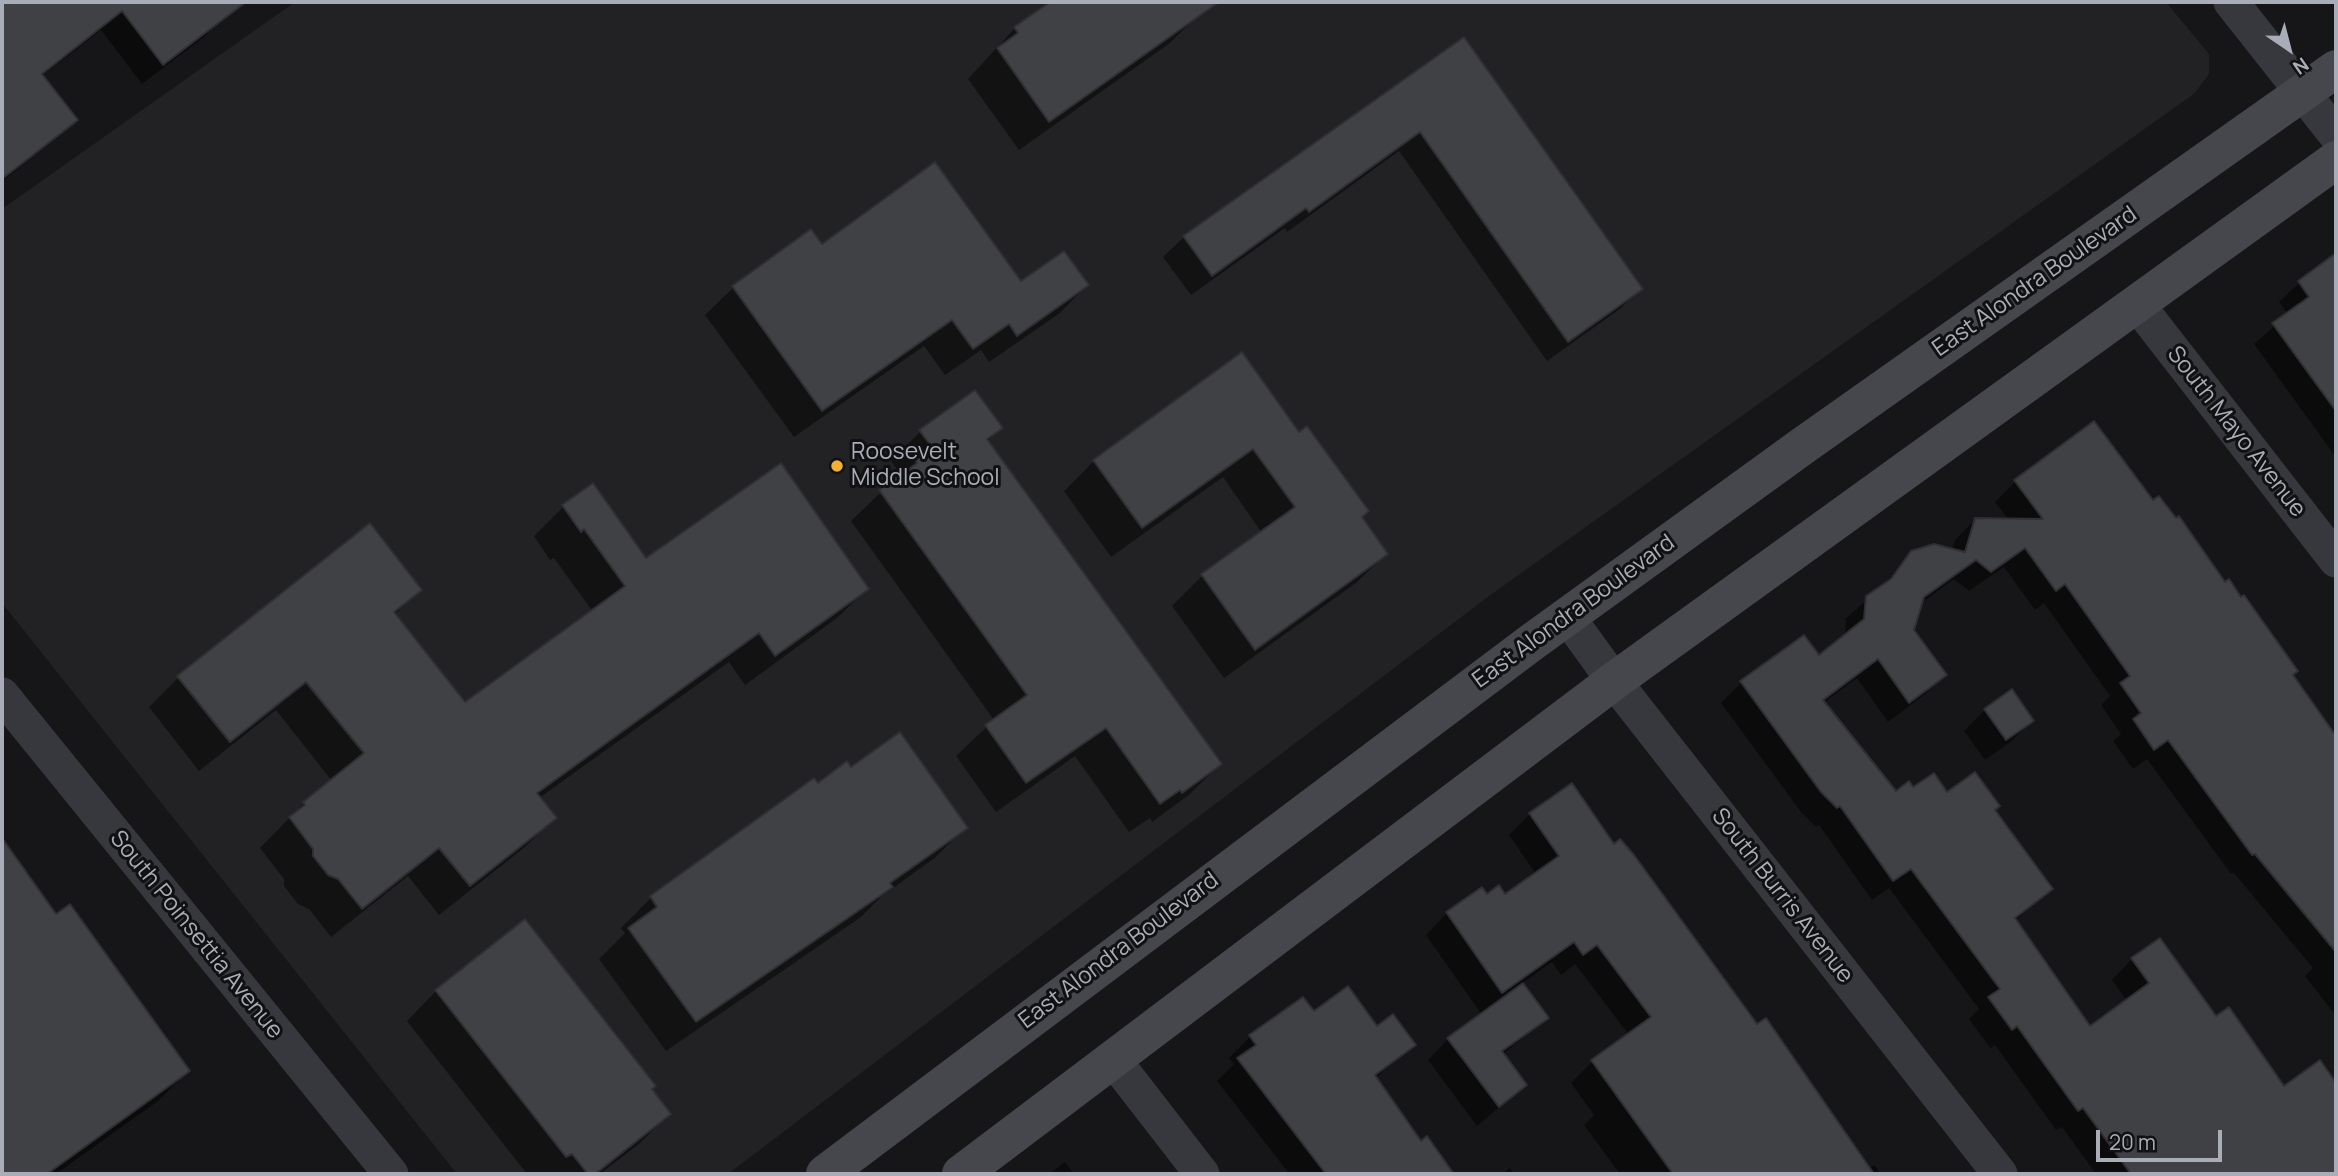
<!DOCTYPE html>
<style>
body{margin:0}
#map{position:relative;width:2338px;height:1176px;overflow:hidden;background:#161618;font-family:Manrope,sans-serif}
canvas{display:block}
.frame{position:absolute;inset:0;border:4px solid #a8adb8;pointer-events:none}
.north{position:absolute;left:2254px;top:14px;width:70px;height:70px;-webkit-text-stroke:5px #111113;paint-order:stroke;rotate:145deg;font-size:19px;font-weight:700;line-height:28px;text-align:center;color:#a8adb8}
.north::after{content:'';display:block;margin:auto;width:24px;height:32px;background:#a8adb8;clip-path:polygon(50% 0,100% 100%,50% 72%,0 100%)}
.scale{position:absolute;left:2096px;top:1130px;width:126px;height:32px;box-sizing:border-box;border:4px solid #a8adb8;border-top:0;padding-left:9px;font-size:21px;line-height:24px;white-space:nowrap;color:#a8adb8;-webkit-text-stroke:5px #111113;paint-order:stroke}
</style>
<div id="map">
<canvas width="2338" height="1176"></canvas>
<div class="frame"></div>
<div class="north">N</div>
<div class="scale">20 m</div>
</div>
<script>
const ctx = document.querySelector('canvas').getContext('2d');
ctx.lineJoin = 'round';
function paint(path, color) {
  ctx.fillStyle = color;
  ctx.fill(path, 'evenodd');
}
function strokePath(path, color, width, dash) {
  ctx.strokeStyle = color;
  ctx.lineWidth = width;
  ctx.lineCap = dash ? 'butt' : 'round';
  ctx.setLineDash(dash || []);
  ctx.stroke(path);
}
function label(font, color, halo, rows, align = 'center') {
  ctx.font = font + ' Manrope,sans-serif';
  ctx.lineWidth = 6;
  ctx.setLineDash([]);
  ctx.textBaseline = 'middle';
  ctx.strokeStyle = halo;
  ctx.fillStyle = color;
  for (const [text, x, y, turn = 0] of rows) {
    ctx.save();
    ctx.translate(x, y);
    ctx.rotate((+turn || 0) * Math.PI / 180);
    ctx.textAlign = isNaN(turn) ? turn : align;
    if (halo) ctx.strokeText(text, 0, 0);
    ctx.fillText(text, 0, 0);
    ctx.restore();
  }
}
paint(new Path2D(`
 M 295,2 L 2166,2 L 2209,54 L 2209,74 L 2195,93 L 1489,596 L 728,1174 L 457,1174 L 2,603 L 2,209 Z`), '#222225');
paint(new Path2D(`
 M 2,2 L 214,2 L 224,16 L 204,37 L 142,84 L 101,30 L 42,76 L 76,120 L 2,182 Z
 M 1052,2 L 1191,2 L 1199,14 L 1170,43 L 1019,150 L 968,79 L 1015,28 Z
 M 1464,40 L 1641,288 L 1620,309 L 1547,361 L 1399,151 L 1287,232 L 1285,228 L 1191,295 L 1163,257 L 1184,237 Z
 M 811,231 L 821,246 L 1021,283 L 1087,285 L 1060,313 L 989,362 L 981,350 L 945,375 L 924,346 L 794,437 L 705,315 L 733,288 Z
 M 2336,256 L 2336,455 L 2335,456 L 2254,344 L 2288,314 L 2279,302 L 2299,283 Z
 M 975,393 L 1000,428 L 987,442 L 1220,764 L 1190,794 L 1152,822 L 1150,818 L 1129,832 L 1075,756 L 996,812 L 956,756 L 994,720 L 851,521 L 900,474 L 891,461 L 920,432 Z
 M 1299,434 L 1386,554 L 1356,583 L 1224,678 L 1172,606 L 1202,576 L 1262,533 L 1223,477 L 1111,557 L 1064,491 L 1094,461 Z
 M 2016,481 L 2153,503 L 2292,675 L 2334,737 L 2336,735 L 2336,1016 L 2305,976 L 2313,968 L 2234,873 L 2231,874 L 2147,759 L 2133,769 L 2113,741 L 2121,734 L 2101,705 L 2110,696 L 2044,603 L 2035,610 L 2004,567 L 1969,591 L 1954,579 L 1920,604 L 1912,630 L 1945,674 L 1924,695 L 1888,722 L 1857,678 L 1823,703 L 1895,793 L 1913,790 L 1947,794 L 1993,811 L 2051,889 L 2015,921 L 2089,1028 L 2127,1001 L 2112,980 L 2132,959 L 2215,1019 L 2284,1088 L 2319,1062 L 2336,1086 L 2336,1174 L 2096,1174 L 2062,1127 L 2056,1130 L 1995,1045 L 1991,1049 L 1969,1019 L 1979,1009 L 1889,888 L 1872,900 L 1819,825 L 1816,827 L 1801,812 L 1721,703 L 1741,683 L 1804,637 L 1818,658 L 1845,637 L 1846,618 L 1881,588 L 1912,553 L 1952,550 L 1955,540 L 1975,520 L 2009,520 L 1995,502 Z
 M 564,506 L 646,561 L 867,589 L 837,618 L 745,685 L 729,662 L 539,798 L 554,818 L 525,847 L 439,915 L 408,876 L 331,937 L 309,909 L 298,904 L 284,886 L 284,879 L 260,848 L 304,803 L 332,781 L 276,710 L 199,771 L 149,707 L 178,678 L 420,590 L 394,615 L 465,704 L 593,612 L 554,558 L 550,560 L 534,536 Z
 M 1985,710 L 2032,720 L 2012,741 L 1985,760 L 1964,731 Z
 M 851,769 L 965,827 L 936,857 L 882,896 L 861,917 L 666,1051 L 599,959 L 625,933 L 621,928 L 651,898 L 813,780 L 817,785 Z
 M 1530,814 L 1614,846 L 1868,1169 L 1874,1165 L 1881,1174 L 1620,1174 L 1584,1125 L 1594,1115 L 1571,1083 L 1592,1062 L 1629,1035 L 1575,964 L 1561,975 L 1552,962 L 1521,984 L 1546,1018 L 1502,1055 L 1525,1085 L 1477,1126 L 1428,1060 L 1448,1039 L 1482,1015 L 1426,935 L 1447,913 L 1486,896 L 1505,896 L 1536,874 L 1509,835 Z
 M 16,861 L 56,916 L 188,1071 L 158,1101 L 56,1174 L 2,1174 L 2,871 Z
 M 436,991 L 650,1090 L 669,1114 L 639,1144 L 600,1174 L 527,1174 L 407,1021 Z
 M 1303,999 L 1314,1014 L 1377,1028 L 1414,1045 L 1375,1078 L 1420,1143 L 1427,1139 L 1451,1174 L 1288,1172 L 1217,1081 L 1234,1064 L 1229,1058 L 1250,1037 Z
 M 1065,1162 L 1074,1174 L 1049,1174 Z
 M 1510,1168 L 1514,1174 L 1502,1174 Z`), '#0007');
const building = new Path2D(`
 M 2,2 L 246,2 L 163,65 L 122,11 L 42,74 L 78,120 L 2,179 Z
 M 1050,2 L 1219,2 L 1049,122 L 997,48 L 1018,33 L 1014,27 Z
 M 1464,37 L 1643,289 L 1568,342 L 1420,132 L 1309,212 L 1306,208 L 1212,276 L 1183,236 Z
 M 935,162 L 1021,281 L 1064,251 L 1089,285 L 1017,336 L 1009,324 L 973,349 L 952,320 L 822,411 L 732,286 L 811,229 L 822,244 Z
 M 2336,253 L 2336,411 L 2272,323 L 2309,297 L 2298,281 Z
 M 1242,352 L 1299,432 L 1307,426 L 1369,511 L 1362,517 L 1388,554 L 1255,650 L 1201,574 L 1295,507 L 1253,449 L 1142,528 L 1093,460 Z
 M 975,390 L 1003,428 L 987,439 L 1222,764 L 1182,793 L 1180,790 L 1160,804 L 1106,728 L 1026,783 L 985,725 L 1027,695 L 879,490 L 917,463 L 914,458 L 931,446 L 919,430 Z
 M 2094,421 L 2153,500 L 2159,496 L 2176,518 L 2179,516 L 2225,582 L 2229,579 L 2241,597 L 2244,595 L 2298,671 L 2293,675 L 2336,736 L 2336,952 L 2255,854 L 2252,855 L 2168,740 L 2154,750 L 2133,719 L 2141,713 L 2120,683 L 2130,676 L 2065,584 L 2056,591 L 2025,548 L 1991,572 L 1976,560 L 1924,597 L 1914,630 L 1947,675 L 1909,703 L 1878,659 L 1823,700 L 1896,791 L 1909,781 L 1913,787 L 1934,773 L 1947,792 L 1975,772 L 2000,806 L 1995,810 L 2053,889 L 2015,918 L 2090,1026 L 2149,983 L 2131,958 L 2160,938 L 2216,1016 L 2229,1007 L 2284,1086 L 2320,1060 L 2336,1083 L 2336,1174 L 2131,1174 L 2083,1108 L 2078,1111 L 2017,1026 L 2012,1030 L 1988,997 L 2000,989 L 1911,869 L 1893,881 L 1840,806 L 1837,808 L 1821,792 L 1740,681 L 1804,635 L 1819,655 L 1864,619 L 1866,596 L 1891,579 L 1911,551 L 1934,544 L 1965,552 L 1975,518 L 2043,519 L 2014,480 Z
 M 781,463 L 869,589 L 775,656 L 759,633 L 537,793 L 557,818 L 470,886 L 439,848 L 362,909 L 338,879 L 328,875 L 313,856 L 313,849 L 289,817 L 305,805 L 303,802 L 364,753 L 306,682 L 230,742 L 177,676 L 370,523 L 422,590 L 394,612 L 465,702 L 625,586 L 584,529 L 581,532 L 562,505 L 593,483 L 646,558 Z
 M 2012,689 L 2034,721 L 2006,740 L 1984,709 Z
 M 900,732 L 968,828 L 890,883 L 893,887 L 696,1022 L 628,928 L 657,907 L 650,896 L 814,778 L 818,783 L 847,761 L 851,767 Z
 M 1572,783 L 1614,844 L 1620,839 L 1634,855 L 1757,1024 L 1766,1018 L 1874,1174 L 1673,1174 L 1591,1060 L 1651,1017 L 1597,945 L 1583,955 L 1574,942 L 1502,993 L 1446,912 L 1482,887 L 1487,894 L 1499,885 L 1505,894 L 1559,856 L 1529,813 Z
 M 2,838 L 56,914 L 70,904 L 190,1071 L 47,1174 L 2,1174 Z
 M 525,919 L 656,1086 L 652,1089 L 671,1114 L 595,1174 L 588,1174 L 572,1154 L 566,1157 L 435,990 Z
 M 1523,983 L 1549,1018 L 1502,1051 L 1527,1085 L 1499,1107 L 1447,1038 Z
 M 1348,986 L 1377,1026 L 1393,1014 L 1416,1045 L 1375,1075 L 1421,1141 L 1427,1136 L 1454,1174 L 1326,1174 L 1237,1058 L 1256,1045 L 1249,1035 L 1303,997 L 1314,1011 Z`);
paint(building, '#404145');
strokePath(building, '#303034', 2);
strokePath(new Path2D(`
 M 2231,2 L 2336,135
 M 2137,304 L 2336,560
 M 1567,616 L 1614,681 L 2000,1174
 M 2,695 L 391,1174
 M 1113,1059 L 1202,1174`), '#37383d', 35);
strokePath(new Path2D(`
 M 825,1174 L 1532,642 L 1804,445 L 2336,69
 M 961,1174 L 1614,681 L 2336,160`), '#45474d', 38);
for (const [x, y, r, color] of [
 [837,466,7,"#f2b134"]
]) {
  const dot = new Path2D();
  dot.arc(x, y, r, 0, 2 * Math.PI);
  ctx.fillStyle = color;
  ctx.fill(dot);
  strokePath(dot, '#111113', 2.5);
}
label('23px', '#a8adb8', '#111113', [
 ["East Alondra Boulevard",2035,282,-35],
 ["South Mayo Avenue",2236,432,52],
 ["East Alondra Boulevard",1574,612,-36],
 ["South Burris Avenue",1782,896,52],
 ["South Poinsettia Avenue",196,935,51],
 ["East Alondra Boulevard",1119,951,-37]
]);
label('23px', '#a8adb8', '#111113', [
 ["Roosevelt",851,453],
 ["Middle School",851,479]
], 'left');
</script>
